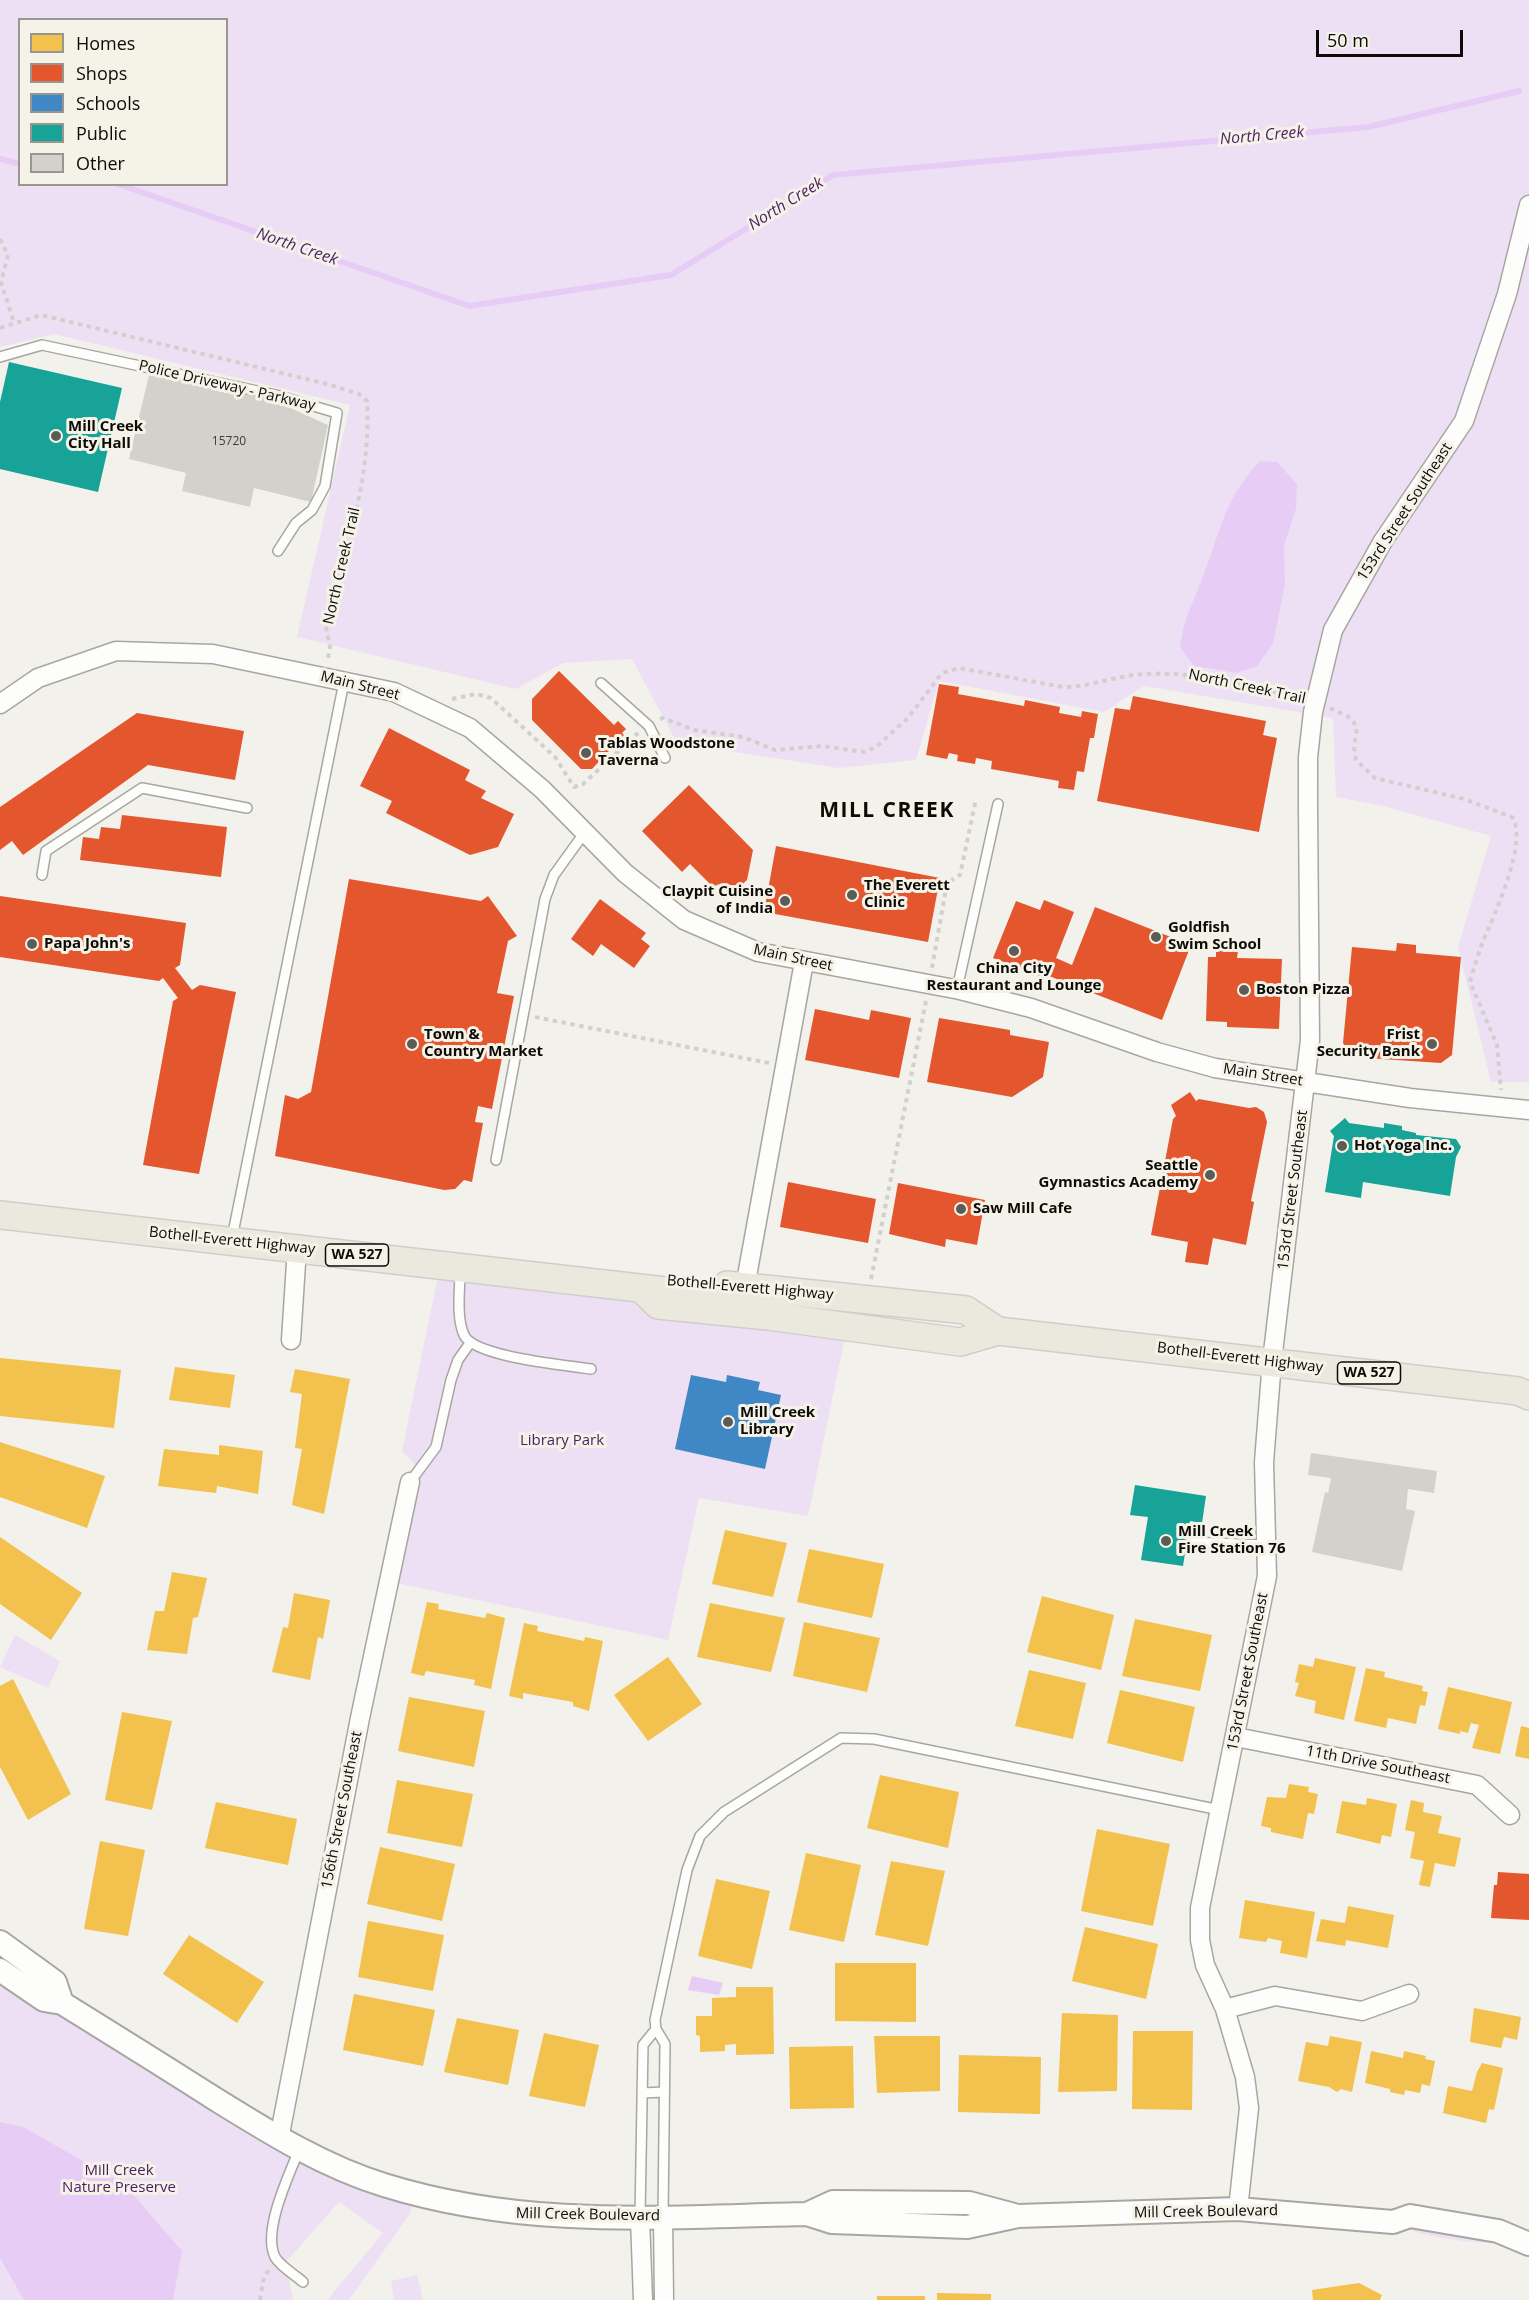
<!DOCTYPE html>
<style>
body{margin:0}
#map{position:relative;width:1529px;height:2300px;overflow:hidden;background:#f2f1eb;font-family:"Open Sans",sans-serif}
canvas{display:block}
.legend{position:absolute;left:18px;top:18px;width:210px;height:168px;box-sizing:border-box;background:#f5f2e8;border:2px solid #98968e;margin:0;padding:8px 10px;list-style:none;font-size:18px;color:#0c0b08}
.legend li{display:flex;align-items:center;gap:12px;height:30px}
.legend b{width:30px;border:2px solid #98968e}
.scale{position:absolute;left:1316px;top:30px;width:147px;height:27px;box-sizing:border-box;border:3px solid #0c0b08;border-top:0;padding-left:8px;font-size:18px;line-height:21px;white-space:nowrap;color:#0c0b08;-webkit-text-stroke:4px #f5f2e8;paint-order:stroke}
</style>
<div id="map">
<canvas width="1529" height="2300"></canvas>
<ul class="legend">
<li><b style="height:16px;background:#f2c14e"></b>Homes</li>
<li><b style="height:16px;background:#e4572e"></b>Shops</li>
<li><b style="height:16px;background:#3f88c5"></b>Schools</li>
<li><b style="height:16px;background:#17a398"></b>Public</li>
<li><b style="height:16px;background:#d2d1cc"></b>Other</li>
</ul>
<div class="scale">50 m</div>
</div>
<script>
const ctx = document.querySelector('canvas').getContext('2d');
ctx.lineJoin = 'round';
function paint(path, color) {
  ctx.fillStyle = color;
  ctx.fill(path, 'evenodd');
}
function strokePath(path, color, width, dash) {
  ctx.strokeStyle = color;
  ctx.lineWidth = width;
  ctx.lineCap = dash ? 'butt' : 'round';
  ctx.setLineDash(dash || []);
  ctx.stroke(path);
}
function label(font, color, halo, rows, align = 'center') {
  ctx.font = font + ' "Open Sans",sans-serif';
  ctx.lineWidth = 6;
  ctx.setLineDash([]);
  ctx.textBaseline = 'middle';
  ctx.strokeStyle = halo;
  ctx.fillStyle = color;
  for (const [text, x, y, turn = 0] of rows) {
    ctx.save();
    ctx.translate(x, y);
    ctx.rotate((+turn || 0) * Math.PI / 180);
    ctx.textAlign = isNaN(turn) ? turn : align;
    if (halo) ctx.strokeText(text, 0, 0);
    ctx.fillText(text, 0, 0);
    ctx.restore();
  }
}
paint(new Path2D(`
 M 0,0 L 1529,0 L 1529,1082 L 1491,1082 L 1458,947 L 1491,836 L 1383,806 L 1336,797 L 1333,718 L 1144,686 L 1104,712 L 939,681 L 916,760 L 838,768 L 677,743 L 632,659 L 563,663 L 516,689 L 297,637 L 350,405 L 54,334 L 0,347 ZM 20,20 L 226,20 L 226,184 L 20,184 Z
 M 439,1271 L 635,1300 L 845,1337 L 808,1516 L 699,1498 L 668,1640 L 396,1583 L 413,1488 L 414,1464 L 402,1451 Z
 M 15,1635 L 60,1661 L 48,1688 L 0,1667 Z
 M 0,1970 L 279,2139 L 416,2194 L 409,2215 L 349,2300 L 327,2300 L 383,2233 L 339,2202 L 286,2262 L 293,2300 L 0,2300 Z
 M 1393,2222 L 1517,2241 C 1489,2247 1417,2238 1393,2222 Z
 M 417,2275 L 423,2300 L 394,2300 L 391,2281 Z`), '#eee0f4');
paint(new Path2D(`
 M 1260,461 L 1277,462 L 1297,484 L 1296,509 L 1284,546 L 1285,584 L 1273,644 L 1257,666 L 1236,673 L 1194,666 L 1180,647 C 1184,618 1193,603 1203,576 C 1221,530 1224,499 1260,461 Z
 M 692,1976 L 723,1983 L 719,1995 L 688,1990 Z
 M 0,2122 L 23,2127 L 124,2184 L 182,2251 L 173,2300 L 24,2300 L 0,2258 Z`), '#e7cdf6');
paint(new Path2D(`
 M 0,1358 L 121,1370 L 114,1428 L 0,1416 Z
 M 175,1367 L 235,1375 L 230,1408 L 169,1400 Z
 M 295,1369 L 350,1379 L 324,1514 L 292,1505 L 302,1449 L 295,1448 L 302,1394 L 290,1392 Z
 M 0,1442 L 105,1476 L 87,1528 L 0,1497 Z
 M 219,1445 L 263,1451 L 258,1494 L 217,1486 L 216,1493 L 158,1486 L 164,1449 L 219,1455 Z
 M 725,1530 L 787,1543 L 773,1597 L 712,1584 Z
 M 0,1537 L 82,1593 L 51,1640 L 0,1604 Z
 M 809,1549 L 884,1564 L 872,1618 L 797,1602 Z
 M 172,1572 L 207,1578 L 198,1617 L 193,1618 L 187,1654 L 147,1650 L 155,1611 L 164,1611 Z
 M 294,1593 L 330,1600 L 323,1639 L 318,1637 L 310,1680 L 272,1672 L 283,1627 L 288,1628 Z
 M 1042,1596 L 1114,1615 L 1101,1670 L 1027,1652 Z
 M 427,1602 L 439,1604 L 438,1609 L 485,1618 L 487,1613 L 505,1618 L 491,1689 L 474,1685 L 475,1680 L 426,1671 L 424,1676 L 411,1673 Z
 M 710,1603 L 785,1618 L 771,1672 L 697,1657 Z
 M 1135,1619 L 1212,1635 L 1200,1691 L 1122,1676 Z
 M 804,1622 L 880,1638 L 867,1692 L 793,1676 Z
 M 524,1623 L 538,1626 L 537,1631 L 584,1641 L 585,1637 L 603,1641 L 589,1711 L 573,1706 L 573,1702 L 523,1693 L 523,1699 L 509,1696 Z
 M 668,1657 L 702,1704 L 648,1741 L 614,1695 Z
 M 1315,1658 L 1356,1667 L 1344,1720 L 1314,1713 L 1316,1701 L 1295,1696 L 1299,1683 L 1295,1682 L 1299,1664 L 1313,1667 Z
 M 1366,1668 L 1385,1672 L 1384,1677 L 1423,1686 L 1422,1691 L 1428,1692 L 1425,1706 L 1420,1705 L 1416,1724 L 1388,1718 L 1386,1728 L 1354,1721 Z
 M 1029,1670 L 1086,1683 L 1073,1739 L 1015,1726 Z
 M 13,1679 L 71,1794 L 28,1820 L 0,1767 L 0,1686 Z
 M 1448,1687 L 1512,1702 L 1500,1754 L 1472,1748 L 1479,1725 L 1471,1723 L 1468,1733 L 1460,1731 L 1460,1734 L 1438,1729 Z
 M 1120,1690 L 1195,1707 L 1183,1762 L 1107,1743 Z
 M 409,1697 L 485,1711 L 474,1767 L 398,1751 Z
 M 122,1712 L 172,1721 L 152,1810 L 105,1800 Z
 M 1521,1726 L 1529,1728 L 1529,1759 L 1515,1756 Z
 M 880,1775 L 959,1792 L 948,1848 L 867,1828 Z
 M 397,1780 L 473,1794 L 462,1847 L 387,1833 Z
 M 1289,1784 L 1309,1787 L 1308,1792 L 1318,1794 L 1314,1814 L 1308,1813 L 1303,1839 L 1271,1832 L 1271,1828 L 1261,1826 L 1267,1797 L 1286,1798 Z
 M 1367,1798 L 1397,1804 L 1391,1837 L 1382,1835 L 1380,1844 L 1336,1833 L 1342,1801 L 1366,1805 Z
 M 1411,1800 L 1424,1803 L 1423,1812 L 1442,1816 L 1438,1833 L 1461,1838 L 1455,1867 L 1435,1863 L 1430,1887 L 1419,1885 L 1424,1861 L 1410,1858 L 1415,1832 L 1405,1830 Z
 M 216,1802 L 297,1819 L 288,1865 L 205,1848 Z
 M 1097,1829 L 1170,1844 L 1153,1926 L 1081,1911 Z
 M 100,1841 L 145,1850 L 128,1936 L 84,1929 Z
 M 380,1847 L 455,1864 L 442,1921 L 367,1904 Z
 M 806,1853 L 861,1865 L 844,1942 L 789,1930 Z
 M 891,1861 L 945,1871 L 928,1946 L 875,1935 Z
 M 716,1879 L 770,1891 L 752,1969 L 698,1956 Z
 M 1245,1900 L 1315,1912 L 1307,1958 L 1280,1953 L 1282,1941 L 1268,1938 L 1266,1942 L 1239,1938 Z
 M 1348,1906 L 1394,1915 L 1388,1948 L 1346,1940 L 1345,1946 L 1316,1941 L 1321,1919 L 1345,1923 Z
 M 368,1921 L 444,1935 L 433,1991 L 358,1977 Z
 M 1085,1927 L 1158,1944 L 1146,1999 L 1072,1981 Z
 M 189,1935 L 264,1982 L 237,2023 L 163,1974 Z
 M 835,1963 L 916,1963 L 916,2022 L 835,2021 Z
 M 736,1987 L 773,1987 L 774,2054 L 736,2055 L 736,2044 L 725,2045 L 725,2051 L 700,2052 L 700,2036 L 696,2035 L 696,2016 L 712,2016 L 712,1998 L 736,1997 Z
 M 354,1994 L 435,2010 L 423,2066 L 343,2050 Z
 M 1474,2008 L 1521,2017 L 1517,2040 L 1504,2037 L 1501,2048 L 1470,2042 Z
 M 1062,2013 L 1118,2015 L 1117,2091 L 1058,2092 Z
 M 457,2018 L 519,2030 L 508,2085 L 444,2072 Z
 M 1133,2031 L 1193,2031 L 1192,2110 L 1132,2109 Z
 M 544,2033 L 599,2045 L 585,2107 L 529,2096 Z
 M 874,2036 L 940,2036 L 940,2091 L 877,2093 Z
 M 1330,2036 L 1362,2042 L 1352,2092 L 1341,2089 L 1337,2092 L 1329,2087 L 1298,2081 L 1306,2042 L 1328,2046 Z
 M 853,2046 L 854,2108 L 790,2109 L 789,2047 Z
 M 1371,2051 L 1403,2058 L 1404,2051 L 1426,2056 L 1425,2059 L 1435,2061 L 1430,2086 L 1422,2084 L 1420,2093 L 1405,2090 L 1404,2095 L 1390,2092 L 1390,2089 L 1365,2083 Z
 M 959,2055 L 1041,2057 L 1040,2114 L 958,2112 Z
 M 1482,2063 L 1503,2068 L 1494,2110 L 1489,2109 L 1486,2123 L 1443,2113 L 1448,2086 L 1472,2091 L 1477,2072 Z
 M 1359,2283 L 1382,2295 L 1380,2300 L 1313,2300 L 1312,2290 Z
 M 937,2293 L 991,2294 L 991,2300 L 937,2300 Z
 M 877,2296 L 925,2296 L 925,2300 L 877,2300 Z`), '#f2c14e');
paint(new Path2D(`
 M 559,671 L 614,725 L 618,721 L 626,729 L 622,733 L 624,735 L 592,769 L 581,769 L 532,720 L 532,699 Z
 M 939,684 L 959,687 L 958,694 L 1024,706 L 1025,700 L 1060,707 L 1059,713 L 1081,717 L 1082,711 L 1098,714 L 1094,738 L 1090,738 L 1084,772 L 1077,771 L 1074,790 L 1058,788 L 1059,781 L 991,769 L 992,761 L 976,758 L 975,764 L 957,761 L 958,755 L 949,753 L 947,759 L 926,755 Z
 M 1133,696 L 1266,721 L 1263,735 L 1277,738 L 1259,832 L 1097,801 L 1115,708 L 1130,710 Z
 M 137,713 L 244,731 L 235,780 L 148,765 L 23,855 L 12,841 L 0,850 L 0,807 Z
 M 389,728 L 470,770 L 465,780 L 486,791 L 481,798 L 514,814 L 498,847 L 470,855 L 386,813 L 392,801 L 360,786 Z
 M 689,785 L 753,850 L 747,880 L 730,896 L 718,884 L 714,888 L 690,864 L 682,872 L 642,831 Z
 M 122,815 L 227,827 L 221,877 L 80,860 L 83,837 L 99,839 L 101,827 L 120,829 Z
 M 776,846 L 940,878 L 928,942 L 764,912 Z
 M 349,879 L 481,901 L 488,896 L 517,936 L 508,941 L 497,993 L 514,996 L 492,1109 L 478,1106 L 475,1122 L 483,1123 L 472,1182 L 464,1180 L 455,1189 L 444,1190 L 275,1156 L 285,1095 L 298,1099 L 311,1092 Z
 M 0,896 L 186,923 L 180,965 L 175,968 L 192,990 L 200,985 L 236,992 L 199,1174 L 143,1165 L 173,1001 L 178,998 L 163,978 L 159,981 L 0,957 Z
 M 600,899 L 646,933 L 641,939 L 650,946 L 634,968 L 601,944 L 593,956 L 571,939 Z
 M 1044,900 L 1074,912 L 1056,958 L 1072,965 L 1095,907 L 1191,945 L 1162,1020 L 1049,976 L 1047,979 L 993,958 L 1016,901 L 1040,910 Z
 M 1397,943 L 1416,945 L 1416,953 L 1461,957 L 1452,1055 L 1441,1063 L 1352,1057 L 1343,1043 L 1352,947 L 1396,951 Z
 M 1216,950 L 1238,951 L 1237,958 L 1282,959 L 1279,1029 L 1227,1027 L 1227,1022 L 1206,1021 L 1208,957 L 1216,957 Z
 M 815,1009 L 869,1020 L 871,1010 L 911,1018 L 899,1078 L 805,1060 Z
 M 939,1018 L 1010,1030 L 1010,1035 L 1049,1042 L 1043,1077 L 1012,1097 L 927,1082 Z
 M 1190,1092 L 1196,1101 L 1199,1099 L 1249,1108 L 1256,1107 L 1264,1112 L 1267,1122 L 1251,1201 L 1254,1202 L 1246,1245 L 1213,1238 L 1208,1265 L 1185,1262 L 1188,1242 L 1151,1235 L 1173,1119 L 1176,1116 L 1171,1105 Z
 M 788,1182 L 876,1199 L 868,1243 L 780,1227 Z
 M 898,1183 L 985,1200 L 977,1245 L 946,1239 L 945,1247 L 889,1234 Z
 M 1498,1872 L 1529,1874 L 1529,1920 L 1491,1918 L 1494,1885 L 1497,1885 Z`), '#e4572e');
paint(new Path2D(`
 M 691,1375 L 726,1382 L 727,1375 L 760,1382 L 758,1390 L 781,1395 L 765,1469 L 675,1449 Z`), '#3f88c5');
paint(new Path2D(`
 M 9,362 L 122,388 L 98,492 L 0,469 L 0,402 Z
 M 1345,1118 L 1349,1123 L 1384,1128 L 1384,1123 L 1402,1126 L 1402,1130 L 1416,1133 L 1416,1135 L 1456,1139 L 1461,1147 L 1456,1157 L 1450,1196 L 1363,1182 L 1361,1198 L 1325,1192 L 1334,1136 L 1330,1131 Z
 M 1135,1485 L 1206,1496 L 1202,1523 L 1190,1521 L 1183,1566 L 1141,1560 L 1148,1517 L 1130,1515 Z`), '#17a398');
strokePath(new Path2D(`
 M 0,159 L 20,164
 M 118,184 L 469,306 L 671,275 L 833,175 L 1368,127 L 1519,91`), '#e7cdf6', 6);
paint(new Path2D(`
 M 150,371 L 277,402 L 328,425 L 311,502 L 254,488 L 250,507 L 182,491 L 186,473 L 129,459 Z
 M 1311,1453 L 1437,1471 L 1434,1493 L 1408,1489 L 1406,1509 L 1415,1511 L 1402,1571 L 1312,1552 L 1325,1492 L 1328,1493 L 1331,1478 L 1308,1475 Z`), '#d2d1cc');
const service = new Path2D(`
 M 0,357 L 42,345 L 276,395 L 337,413 L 325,486 L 312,510 L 296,523 L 278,551
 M 601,683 L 649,726 L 665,758
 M 42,875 L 46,851 L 142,788 L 247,808
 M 957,989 L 998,804
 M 496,1160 L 545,899 L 554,875 L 585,832
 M 232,1238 L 344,682
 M 460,1271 C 460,1290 456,1317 464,1335 C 474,1357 566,1365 591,1369
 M 410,1482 L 436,1447 L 451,1380 L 458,1360 L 470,1343
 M 1190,1542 L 1266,1545
 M 642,2093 L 664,2092
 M 299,2150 C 289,2175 262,2231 275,2257 C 280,2266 295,2275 303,2282
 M 640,2217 L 643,2045 L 656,2029
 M 663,2217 L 665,2044 L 656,2029 L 655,2020 L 687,1870 L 700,1836 L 724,1812 L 841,1738 L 874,1739 L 1220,1810`);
const minor = new Path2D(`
 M 0,704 L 38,678 L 116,651 L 213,654 L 394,692 L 470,728 L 542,789 L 625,873 L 684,920 L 758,952 L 960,990 L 1031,1008 L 1157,1052 L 1215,1068 L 1410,1098 L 1529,1110
 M 745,1287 L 804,962
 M 291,1340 L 297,1248
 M 1236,1737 L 1477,1785 L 1510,1815
 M 1225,2009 L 1275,1996 L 1362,2011 L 1409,1994
 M 279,2139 L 360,1718 L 410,1482
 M 1238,2209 L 1249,2108 L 1245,2077 L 1225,2009 L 1205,1965 L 1200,1940 L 1200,1908 L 1267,1576 L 1264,1462 L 1272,1361 L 1310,1040 L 1308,808 L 1308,757 L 1313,712 L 1333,630 L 1383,541 L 1464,421 L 1507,294 L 1529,205
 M 663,2217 L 664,2300
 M 640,2218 L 643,2300`);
const tertiary = new Path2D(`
 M 0,1942 L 55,1982 L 62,2003
 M 0,1970 L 44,2000 L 62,2003 C 112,2034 162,2065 212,2097 C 267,2131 322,2166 384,2185 C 525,2229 662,2217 807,2214 L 832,2222 L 967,2227 L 1018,2216 L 1238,2209 L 1393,2222 L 1410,2216 L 1498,2231 L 1529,2244
 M 807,2214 L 833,2202 L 969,2203 L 1014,2215`);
const primary = new Path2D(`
 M 0,1215 L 718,1297 L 745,1287
 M 727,1285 L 966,1310 L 998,1331
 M 642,1289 L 658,1305 L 768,1316 L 960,1342 L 998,1331 L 1518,1391 L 1529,1396`);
strokePath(service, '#a7a6a1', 12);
strokePath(minor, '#a7a6a1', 21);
strokePath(tertiary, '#a7a6a1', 26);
strokePath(primary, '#cececb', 30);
strokePath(new Path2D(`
 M 0,239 L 8,255 L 1,282 L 14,323
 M 0,328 L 41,315 L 327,384 L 359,394 L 367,401 C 372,477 344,554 326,627 L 330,647 L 328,659
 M 452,699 L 476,694 L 491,698 L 555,757 L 574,787 L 583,784 L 638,733
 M 1330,708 L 1351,718 L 1357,728 L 1354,747 L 1356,760 L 1375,778 L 1464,799 L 1512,817 C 1529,841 1494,915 1483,941 C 1478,954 1474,968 1470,982 L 1497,1045 L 1501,1090
 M 660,719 L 663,718 L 694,730 L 743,737 L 775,750 L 822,746 L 864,752 L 876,747 L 908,718 L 942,673 L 959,668 L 1063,687 C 1091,687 1117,675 1145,674 C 1198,671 1249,686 1300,698
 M 932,968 L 947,883 L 960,875 L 976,799
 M 535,1017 L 769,1063
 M 871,1279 L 926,1001
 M 260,2300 L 264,2277 L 269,2270`), '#d0d0ce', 4, [4.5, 4.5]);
strokePath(service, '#fdfdfc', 9);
strokePath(minor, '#fdfdfc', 18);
strokePath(tertiary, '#fdfdfc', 22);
strokePath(primary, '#ebe8de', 27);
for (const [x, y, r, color] of [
 [56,436,6,"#5c5c57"],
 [586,753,6,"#5c5c57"],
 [852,895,6,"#5c5c57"],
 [785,901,6,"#5c5c57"],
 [1156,937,6,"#5c5c57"],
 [32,944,6,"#5c5c57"],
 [1014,951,6,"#5c5c57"],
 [1244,990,6,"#5c5c57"],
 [412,1044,6,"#5c5c57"],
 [1432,1044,6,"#5c5c57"],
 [1342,1146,6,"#5c5c57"],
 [1210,1175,6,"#5c5c57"],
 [961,1209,6,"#5c5c57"],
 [728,1422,6,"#5c5c57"],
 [1166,1541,6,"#5c5c57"]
]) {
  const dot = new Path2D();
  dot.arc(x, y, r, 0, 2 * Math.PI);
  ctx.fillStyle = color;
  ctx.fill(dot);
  strokePath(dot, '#f5f2e8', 2);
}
label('12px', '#3e3c39', null, [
 ["15720",229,442]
]);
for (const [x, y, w] of [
 [357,1255,63],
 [1369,1373,63]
]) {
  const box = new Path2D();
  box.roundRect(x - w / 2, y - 11, w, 22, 4.5);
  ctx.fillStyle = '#f5f2e8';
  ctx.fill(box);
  strokePath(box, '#0c0b08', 1.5);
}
label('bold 14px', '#0c0b08', null, [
 ["WA 527",357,1255],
 ["WA 527",1369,1373]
]);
label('15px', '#0c0b08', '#f5f2e8', [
 ["Police Driveway - Parkway",227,386,13],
 ["153rd Street Southeast",1405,512,-57],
 ["North Creek Trail",342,566,-77],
 ["Main Street",360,686,14],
 ["North Creek Trail",1247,687,12],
 ["Main Street",793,958,12],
 ["Main Street",1263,1075,9],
 ["153rd Street Southeast",1293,1190,-83],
 ["Bothell-Everett Highway",232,1241,6],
 ["Bothell-Everett Highway",750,1288,5],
 ["Bothell-Everett Highway",1240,1358,7],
 ["153rd Street Southeast",1248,1672,-79],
 ["11th Drive Southeast",1378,1765,11],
 ["156th Street Southeast",342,1810,-79],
 ["Mill Creek Boulevard",1206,2212,-1],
 ["Mill Creek Boulevard",588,2215,1]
]);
label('bold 15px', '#0c0b08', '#f5f2e8', [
 ["Mill Creek",68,427],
 ["City Hall",68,444],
 ["Tablas Woodstone",598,744],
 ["Taverna",598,761],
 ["The Everett",864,886],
 ["Clinic",864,903],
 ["Claypit Cuisine",773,892,"right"],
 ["of India",773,909,"right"],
 ["Goldfish",1168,928],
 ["Swim School",1168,945],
 ["Papa John's",44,944],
 ["China City",1014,969,"center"],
 ["Restaurant and Lounge",1014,986,"center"],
 ["Boston Pizza",1256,990],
 ["Town &",424,1035],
 ["Country Market",424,1052],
 ["Frist",1420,1035,"right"],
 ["Security Bank",1420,1052,"right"],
 ["Hot Yoga Inc.",1354,1146],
 ["Seattle",1198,1166,"right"],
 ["Gymnastics Academy",1198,1183,"right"],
 ["Saw Mill Cafe",973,1209],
 ["Mill Creek",740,1413],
 ["Library",740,1430],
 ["Mill Creek",1178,1532],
 ["Fire Station 76",1178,1549]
], 'left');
label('15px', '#4b1d63', '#f5f2e8', [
 ["Library Park",562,1441],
 ["Mill Creek",119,2171],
 ["Nature Preserve",119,2188]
]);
label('italic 16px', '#4f2168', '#f5f2e8', [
 ["North Creek",1262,136,-5],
 ["North Creek",786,204,-32],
 ["North Creek",297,247,19]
]);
ctx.letterSpacing = '1.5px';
label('bold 21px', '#0c0b08', '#f5f2e8', [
 ["MILL CREEK",887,811]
]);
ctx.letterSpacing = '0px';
</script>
